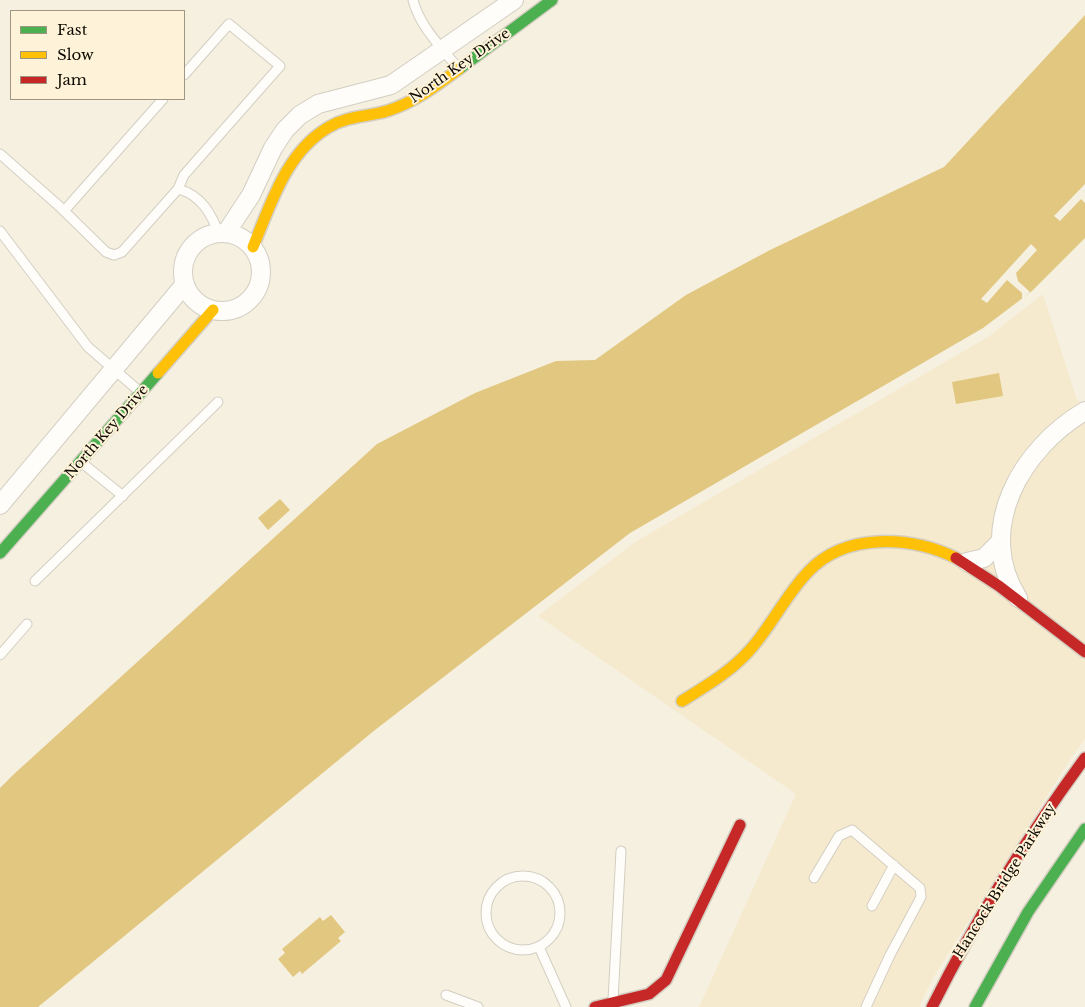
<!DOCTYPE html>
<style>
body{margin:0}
#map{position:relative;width:1085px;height:1007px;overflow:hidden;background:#f6f0e1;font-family:"Libre Baskerville",serif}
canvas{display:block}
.legend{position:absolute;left:10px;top:10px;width:175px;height:90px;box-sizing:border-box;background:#fef3d9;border:1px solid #9e9683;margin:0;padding:6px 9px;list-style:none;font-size:15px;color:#0f0b02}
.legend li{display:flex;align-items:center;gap:10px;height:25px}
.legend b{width:25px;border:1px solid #9e9683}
</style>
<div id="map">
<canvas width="1085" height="1007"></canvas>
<ul class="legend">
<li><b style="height:6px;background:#4caf50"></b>Fast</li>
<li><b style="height:6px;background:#ffc107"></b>Slow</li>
<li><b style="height:6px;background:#c62828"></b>Jam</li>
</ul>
</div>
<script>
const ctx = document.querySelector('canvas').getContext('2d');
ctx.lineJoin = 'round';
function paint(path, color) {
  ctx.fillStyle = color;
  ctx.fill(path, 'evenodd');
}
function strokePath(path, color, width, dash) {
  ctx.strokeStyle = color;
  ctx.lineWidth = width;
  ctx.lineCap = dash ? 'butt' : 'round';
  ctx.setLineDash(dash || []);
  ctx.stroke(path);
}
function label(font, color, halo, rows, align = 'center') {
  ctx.font = font + ' "Libre Baskerville",serif';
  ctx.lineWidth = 4;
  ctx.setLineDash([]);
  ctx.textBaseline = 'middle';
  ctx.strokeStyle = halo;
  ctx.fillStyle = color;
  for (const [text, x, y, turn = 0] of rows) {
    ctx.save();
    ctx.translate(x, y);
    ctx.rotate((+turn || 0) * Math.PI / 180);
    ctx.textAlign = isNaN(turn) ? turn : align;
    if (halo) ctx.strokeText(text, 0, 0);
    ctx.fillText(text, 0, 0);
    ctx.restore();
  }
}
paint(new Path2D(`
 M 1043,294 L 1077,400 L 1085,404 L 1085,739 L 1071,758 L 933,978 L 919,1007 L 699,1007 L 796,794 L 538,616 L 635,542 L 988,337 Z`), '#f6eace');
paint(new Path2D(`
 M 1085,15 L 1085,238 L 1032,291 L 983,328 L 630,533 L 375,730 L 38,1007 L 0,1007 L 0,788 L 14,774 L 377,444 L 475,393 L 556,361 L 595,360 L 686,295 L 770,250 L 944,167 Z
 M 999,373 L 1003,396 L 956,404 L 952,382 Z
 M 280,499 L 290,510 L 268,530 L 258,518 Z
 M 331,915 L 345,932 L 338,938 L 341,941 L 302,974 L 300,971 L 293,977 L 278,959 L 285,953 L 282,949 L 320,917 L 323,921 Z`), '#e1c77f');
paint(new Path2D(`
 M 1085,184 L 1085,203 L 1081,199 L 1060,221 L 1054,216 Z
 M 1031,244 L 1037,250 L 1016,273 L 1018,281 L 1030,292 L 1022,299 L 1022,293 L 1007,280 L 987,303 L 981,299 Z`), '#f6f0e1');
const lane = new Path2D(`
 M 413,0 C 420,27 441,47 458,68
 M 0,154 L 59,206 L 106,252 L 114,255 L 122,252 L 178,189 C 201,195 211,213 219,234
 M 178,189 L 184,175 L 280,66 L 229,24 L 184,75
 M 64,211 L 163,99
 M 0,231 L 88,347 L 139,391
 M 81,462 L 123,496
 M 35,581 L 218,402
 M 0,655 L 27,624
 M486 913a37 37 0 1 1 74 0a37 37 0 1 1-74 0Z
 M 814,878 L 839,836 L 852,830 L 920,888 L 921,897 L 890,955 L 866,1007
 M 872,906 L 894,865
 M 539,947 L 566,1007
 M 446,995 L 478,1007
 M 613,1000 L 621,851`);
const street = new Path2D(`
 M183 272a39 39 0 1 1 78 0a39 39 0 1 1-78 0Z
 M 226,233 L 251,195 L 273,148 L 285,130 L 300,115 L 318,104 L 391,85 L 514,0
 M 0,505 L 185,284
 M 967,562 L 984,558 L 1000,542
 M 1018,598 C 974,529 1022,448 1085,411`);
const fast = new Path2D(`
 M 459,69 L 552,0
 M 0,553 L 158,373
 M 975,1007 L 1028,912 L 1085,829`);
const slow = new Path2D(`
 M 253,247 C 271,204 286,152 329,127 C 347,116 367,117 387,111 C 415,102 436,86 459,69
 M 158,373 L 213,310
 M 682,701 C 706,686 730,672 749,651 C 771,627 785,596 808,572 C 845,532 911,536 956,558`);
const jam = new Path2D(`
 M 956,558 L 999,586 L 1085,652
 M 595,1007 L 649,994 L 666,980 L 740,825
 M 932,1007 C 976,919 1027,837 1085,758`);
strokePath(lane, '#d3cec1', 11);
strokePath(street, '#d3cec1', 20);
strokePath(fast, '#d3cec1', 14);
strokePath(slow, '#d3cec1', 14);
strokePath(jam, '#d3cec1', 14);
strokePath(lane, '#fefdfa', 9);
strokePath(street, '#fefdfa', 18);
strokePath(fast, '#4caf50', 11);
strokePath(slow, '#ffc107', 11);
strokePath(jam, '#c62828', 11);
label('14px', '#0f0b02', '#fef3d9', [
 ["North Key Drive",460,66,-35],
 ["North Key Drive",107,432,-49],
 ["Hancock Bridge Parkway",1005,881,-58]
]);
</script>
